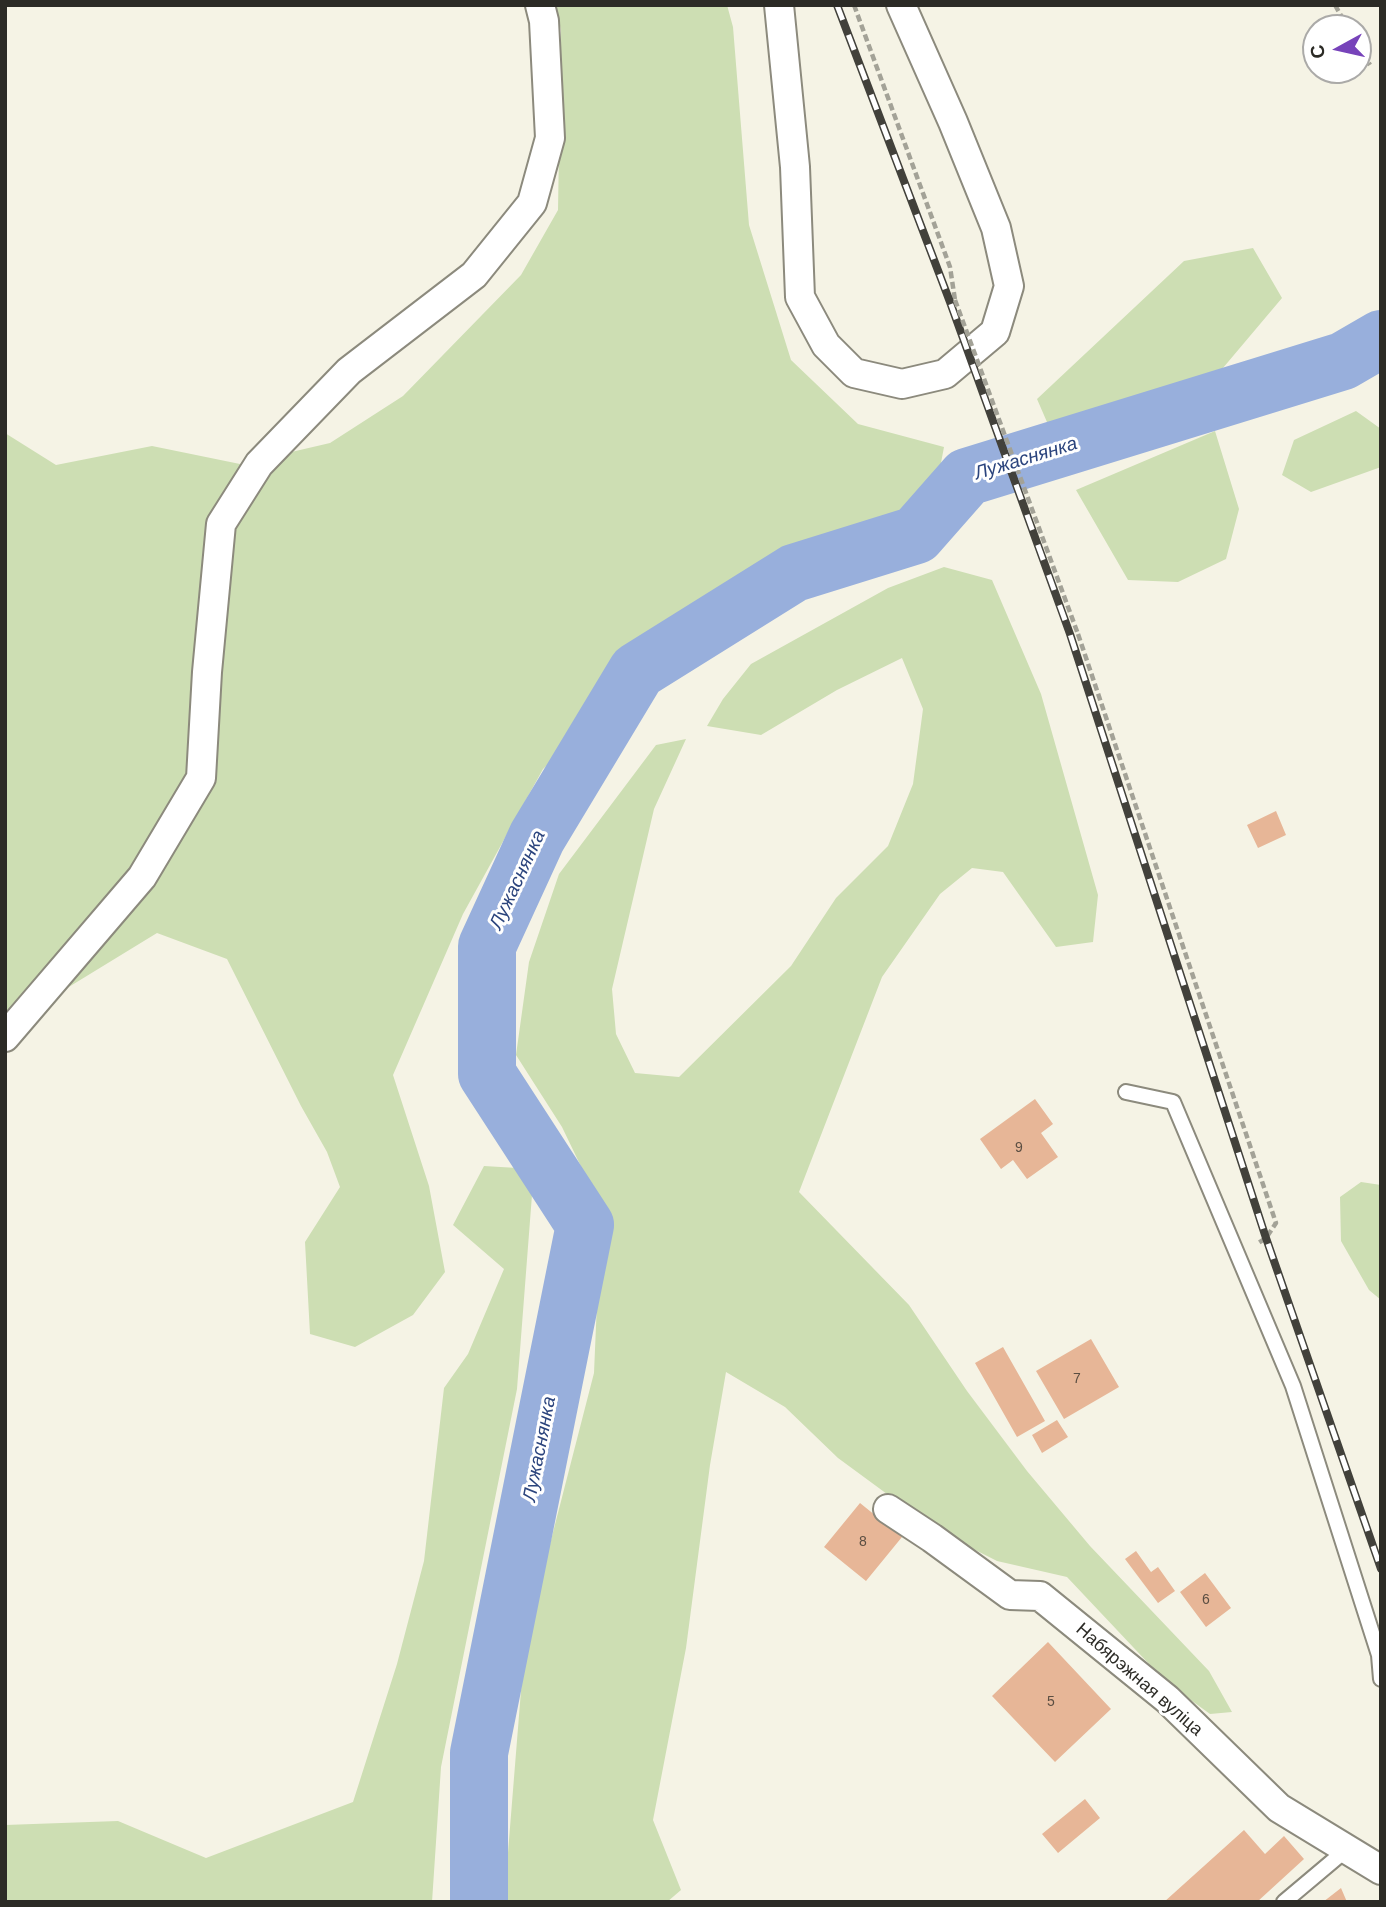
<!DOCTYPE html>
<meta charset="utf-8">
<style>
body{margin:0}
#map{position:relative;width:1386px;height:1907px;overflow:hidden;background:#f5f3e5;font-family:Helvetica,sans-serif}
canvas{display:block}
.frame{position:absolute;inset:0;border:7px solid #2c2b26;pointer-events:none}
.north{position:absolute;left:1302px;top:14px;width:70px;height:70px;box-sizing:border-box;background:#fff;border:2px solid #abaaa8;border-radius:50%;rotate:262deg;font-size:19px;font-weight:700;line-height:28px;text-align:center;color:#2c2b26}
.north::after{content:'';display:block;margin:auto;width:24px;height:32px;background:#7743ba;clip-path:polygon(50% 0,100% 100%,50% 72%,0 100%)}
</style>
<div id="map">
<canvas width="1386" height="1907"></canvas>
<div class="frame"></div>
<div class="north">С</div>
</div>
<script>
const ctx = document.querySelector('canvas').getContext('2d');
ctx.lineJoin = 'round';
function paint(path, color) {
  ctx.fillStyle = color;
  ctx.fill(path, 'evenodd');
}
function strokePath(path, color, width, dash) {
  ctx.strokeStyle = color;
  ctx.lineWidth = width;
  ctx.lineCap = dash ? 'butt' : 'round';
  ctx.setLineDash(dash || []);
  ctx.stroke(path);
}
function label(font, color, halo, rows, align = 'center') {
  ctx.font = font + ' Helvetica,sans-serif';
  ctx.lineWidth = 6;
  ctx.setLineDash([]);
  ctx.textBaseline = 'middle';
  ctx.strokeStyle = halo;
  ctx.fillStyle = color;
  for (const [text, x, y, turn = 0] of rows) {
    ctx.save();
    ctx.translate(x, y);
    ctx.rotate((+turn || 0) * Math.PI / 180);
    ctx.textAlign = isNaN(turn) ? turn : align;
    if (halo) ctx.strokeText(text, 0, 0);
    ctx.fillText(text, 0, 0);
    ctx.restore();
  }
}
paint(new Path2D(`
 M 556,5 L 727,5 L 733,27 L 749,225 L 791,360 L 858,424 L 944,447 L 930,521 L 807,555 L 708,611 L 543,769 L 463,914 L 393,1075 L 429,1186 L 445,1272 L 413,1315 L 355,1347 L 310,1334 L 305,1242 L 340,1187 L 327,1152 L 301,1106 L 227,959 L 157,933 L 5,1026 L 5,433 L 56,465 L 152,446 L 240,464 L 330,443 L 403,396 L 521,275 L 558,210 L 561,31 Z
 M 1253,248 L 1282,298 L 1212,381 L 1050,429 L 1037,399 L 1184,261 Z
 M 1356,411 L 1381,429 L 1381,467 L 1311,492 L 1282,475 L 1294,440 Z
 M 1215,431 L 1239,509 L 1226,559 L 1178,582 L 1128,580 L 1076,490 Z
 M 944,567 L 992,580 L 1041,694 L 1098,895 L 1093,942 L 1056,947 L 1003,872 L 972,868 L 940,894 L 882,977 L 799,1192 L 909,1305 L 967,1391 L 1027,1471 L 1090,1546 L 1209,1671 L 1232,1712 L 1210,1714 L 1166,1682 L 1067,1577 L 997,1561 L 936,1530 L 838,1458 L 785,1407 L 726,1372 L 710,1465 L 686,1648 L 653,1820 L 681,1890 L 667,1902 L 504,1902 L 525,1641 L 594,1373 L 601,1208 L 562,1127 L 516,1055 L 529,962 L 559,874 L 656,745 L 686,739 L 654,809 L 612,989 L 616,1034 L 635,1073 L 679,1077 L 791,966 L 836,898 L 888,846 L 913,784 L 923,709 L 902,658 L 837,690 L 761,735 L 707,726 L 723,699 L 751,664 L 888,588 Z
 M 484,1166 L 534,1169 L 517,1389 L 441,1767 L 432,1902 L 5,1902 L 5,1825 L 118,1821 L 206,1858 L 353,1802 L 397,1664 L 424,1561 L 444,1388 L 468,1354 L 504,1269 L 453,1225 Z
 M 1361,1182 L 1381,1185 L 1381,1300 L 1369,1290 L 1341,1241 L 1340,1197 Z`), '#cddeb3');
strokePath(new Path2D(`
 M 479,1902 L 479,1753 L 585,1225 L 487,1074 L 487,946 L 537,837 L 637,671 L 794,573 L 916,535 L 967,477 L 1343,361 L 1381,339`), '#98afdc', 58);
paint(new Path2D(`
 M 1276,811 L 1286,835 L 1258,848 L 1247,825 Z
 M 1035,1099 L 1053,1124 L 1041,1133 L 1058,1157 L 1027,1179 L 1013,1160 L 1001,1169 L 980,1139 Z
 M 1091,1339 L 1119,1387 L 1064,1419 L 1036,1371 Z
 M 1003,1347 L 1045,1421 L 1017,1437 L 975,1363 Z
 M 1057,1420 L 1068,1437 L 1042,1453 L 1032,1435 Z
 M 860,1503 L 902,1537 L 866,1581 L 824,1547 Z
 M 1136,1551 L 1151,1572 L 1158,1567 L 1175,1591 L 1158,1603 L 1125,1559 Z
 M 1205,1573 L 1231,1608 L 1206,1627 L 1180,1592 Z
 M 1048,1642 L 1111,1709 L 1055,1762 L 992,1696 Z
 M 1085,1799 L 1100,1818 L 1058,1853 L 1042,1834 Z
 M 1244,1830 L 1265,1854 L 1284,1836 L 1304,1859 L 1257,1902 L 1164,1902 Z
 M 1341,1888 L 1347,1902 L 1323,1902 Z`), '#e7b697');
const lane = new Path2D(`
 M 1126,1092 L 1173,1102 L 1293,1386 L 1379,1655 L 1381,1679
 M 1284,1902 L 1347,1849`);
const street = new Path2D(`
 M 779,5 L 795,167 L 800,297 L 826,345 L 854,373 L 902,384 L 945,374 L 995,332 L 1009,286 L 996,228 L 953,122 L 901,5
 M 5,1037 L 142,877 L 201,778 L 207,672 L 221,524 L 259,464 L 349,371 L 474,275 L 532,203 L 550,138 L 544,21 L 540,5
 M 888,1509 L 932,1538 L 1010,1595 L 1040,1596 L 1167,1699 L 1279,1808 L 1381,1870`);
strokePath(lane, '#8c8a7d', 18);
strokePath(street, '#8c8a7d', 32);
strokePath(new Path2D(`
 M 854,5 L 950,267 L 955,300
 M 1335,5 L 1348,28
 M 1358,45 L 1370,65
 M 1078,634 L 1276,1223 L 1266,1238 L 1257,1244`), '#a3a297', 4.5, [7, 3.5]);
strokePath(lane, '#fff', 14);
strokePath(street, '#fff', 28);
const rail = new Path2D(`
 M 837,5 L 950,302 L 1070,634 L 1266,1238 L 1381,1569`);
strokePath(rail, '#42413b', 8);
strokePath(rail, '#fff', 5, [16]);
strokePath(new Path2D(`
 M 955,300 L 1078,634`), '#a3a297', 4.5, [7, 3.5]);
label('14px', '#5b4e42', null, [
 ["9",1019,1148],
 ["7",1077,1379],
 ["8",863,1542],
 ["6",1206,1600],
 ["5",1051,1702]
]);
label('18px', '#2c2b26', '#fff', [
 ["Набярэжная вуліца",1139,1680,41]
]);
label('italic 19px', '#2b447d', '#fff', [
 ["Лужаснянка",1026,459,-17],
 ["Лужаснянка",518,880,-65],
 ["Лужаснянка",540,1449,-79]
]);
</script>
